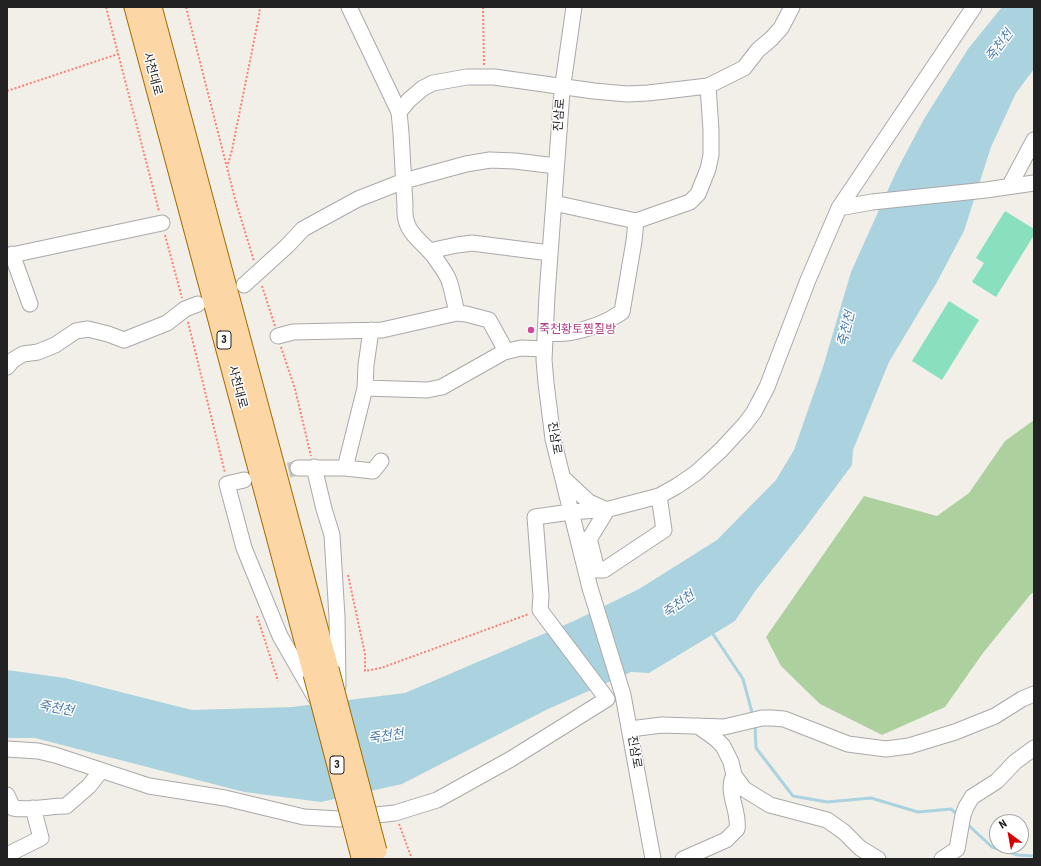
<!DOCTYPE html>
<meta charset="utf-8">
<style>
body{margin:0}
#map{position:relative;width:1041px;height:866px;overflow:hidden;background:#f2efe9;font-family:"Roboto Condensed",sans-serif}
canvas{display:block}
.frame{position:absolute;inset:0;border:8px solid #222;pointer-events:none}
.north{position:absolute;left:989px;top:814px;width:40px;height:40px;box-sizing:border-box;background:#fff;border:1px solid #a7a7a7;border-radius:50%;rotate:328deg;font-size:11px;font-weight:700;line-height:16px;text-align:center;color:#222}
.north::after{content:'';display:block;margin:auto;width:14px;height:18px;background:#d40000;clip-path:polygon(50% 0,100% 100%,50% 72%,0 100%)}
</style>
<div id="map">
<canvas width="1041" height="866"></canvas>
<div class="frame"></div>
<div class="north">N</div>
</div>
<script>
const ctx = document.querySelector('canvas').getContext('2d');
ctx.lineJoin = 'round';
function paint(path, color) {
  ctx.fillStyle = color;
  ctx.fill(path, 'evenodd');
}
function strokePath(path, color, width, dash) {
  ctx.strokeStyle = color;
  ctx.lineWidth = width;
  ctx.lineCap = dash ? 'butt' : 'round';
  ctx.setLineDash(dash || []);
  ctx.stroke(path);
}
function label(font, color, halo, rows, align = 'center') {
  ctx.font = font + ' "Roboto Condensed","Noto Sans KR",sans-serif';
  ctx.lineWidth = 3;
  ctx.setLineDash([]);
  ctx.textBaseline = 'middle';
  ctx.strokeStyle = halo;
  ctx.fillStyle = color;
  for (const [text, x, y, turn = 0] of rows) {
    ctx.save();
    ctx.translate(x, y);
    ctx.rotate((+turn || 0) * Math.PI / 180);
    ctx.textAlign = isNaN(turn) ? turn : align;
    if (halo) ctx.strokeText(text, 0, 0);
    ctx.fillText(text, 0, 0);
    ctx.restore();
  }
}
paint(new Path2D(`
 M 1034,420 L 1034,592 L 1030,595 L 983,653 L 945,707 L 882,735 L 820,704 L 781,666 L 766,637 L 864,496 L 937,516 L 969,493 L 1005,441 Z`), '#add19e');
paint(new Path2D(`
 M 1005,211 L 1034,229 L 1034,235 L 996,297 L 972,282 L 984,263 L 976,258 Z
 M 949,301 L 979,320 L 942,380 L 912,361 Z`), '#88e0be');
paint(new Path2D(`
 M 1002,7 L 1034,7 L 1034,69 L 1016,93 L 991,147 L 964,231 L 937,282 L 889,362 L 853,450 L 852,465 L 803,531 L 756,590 L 735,621 L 649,673 L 631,672 L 546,710 L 402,784 L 321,802 L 244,792 L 35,738 L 7,738 L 7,670 L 65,678 L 192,710 L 292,707 L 405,693 L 576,620 L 639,589 L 717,540 L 776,480 L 794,450 L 823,367 L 851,272 L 897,170 L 924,119 L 968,49 Z`), '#aad3df');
strokePath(new Path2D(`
 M 711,631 L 743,679 L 753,716
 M 755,724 L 756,748 L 793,796 L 827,802 L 871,798 L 918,812 L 951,809 L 958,815
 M 966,823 L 992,847 L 1018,855 L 1034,856`), '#aad3df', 3);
strokePath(new Path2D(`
 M 266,475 L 298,468`), '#c8c6c1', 15, [15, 8]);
const minor = new Path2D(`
 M 349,7 L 399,112 L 401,133 L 405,206 C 403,232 419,238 433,255 C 438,262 443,269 447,276 C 452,285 454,302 457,313
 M 574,7 L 562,91 L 547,295 L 544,360 L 546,383 L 553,439 L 590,588 L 623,695 L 653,859
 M 399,112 L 409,100 L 423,88 L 433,83 L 467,77 L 494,77 L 594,91 L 627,94 L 648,93 L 708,86 L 744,68 L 758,50 L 771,39 L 781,28 L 792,7
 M 1010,185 L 1034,140
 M 554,203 L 636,221 L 690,202 L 698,194 L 708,169 L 711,155 L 711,130 L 708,86
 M 839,208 L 872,202 L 986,190 L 1034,183
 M 429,251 L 457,245 L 472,243 L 550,253
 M 12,254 L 30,304
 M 7,256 L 162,223
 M 244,285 L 287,246 L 303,229 L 358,199 L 404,181 L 466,164 L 490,160 L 515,161 L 556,166
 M 545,333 C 552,333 560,334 567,333 C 586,330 606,323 622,312 L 634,241 L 636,221
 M 278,336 L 293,332 L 382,330 L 457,313 L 466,314 L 489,320 L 506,351
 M 7,367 L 13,360 L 23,354 L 38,352 L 55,345 L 76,331 L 88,329 L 108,334 L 124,340 L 167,323 L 185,309 L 198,304
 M 365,388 L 427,390 L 442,387 L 504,352 L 521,348 L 544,349
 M 314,467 L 324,509 L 332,535 L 337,617 L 338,686
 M 298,468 L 345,468 L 373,471 L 381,461
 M 345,468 L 365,388 L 366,365 L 371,330
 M 563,478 L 589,502 L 607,510 L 585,546
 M 244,480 L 227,484 L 244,548 L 280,636 L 315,697
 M 589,538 L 597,570 L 604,570 L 664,530 L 659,496
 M 698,726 L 716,739 L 723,746 L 731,762 L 734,775 L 744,789 L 770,805 L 827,820 L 844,832 L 860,848 L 878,859
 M 630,729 L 662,725 L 724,727 L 762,718 L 772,718 L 784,719 L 848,744 L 886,749 L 909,746 L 955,732 L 995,716 L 1022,699 L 1034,694
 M 7,749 L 38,751 L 55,755 L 149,786 L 225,798 L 304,817 L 339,819 L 395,813 L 437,800 L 511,759 L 607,699 L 540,610 L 541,596 L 535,517 L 571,512 L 609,509 L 659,496 L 677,486 L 696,473 L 721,450 L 745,424 L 754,412 L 767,387 L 808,280 L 839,208 L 974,7
 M 7,795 L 13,808 C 31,811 49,806 66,806 L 89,786 L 101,771
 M 7,855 L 41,838 L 33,808
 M 683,859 L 726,840 L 737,829 C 740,811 725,792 734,775
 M 942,859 L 957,849 L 963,815 L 966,807 L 972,797 L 997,781 L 1015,762 L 1034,748`);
const major = new Path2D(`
 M 134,7 L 313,674
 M 152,7 L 329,669`);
strokePath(minor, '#a9a9a9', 17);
strokePath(major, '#a06b00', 21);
strokePath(new Path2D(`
 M 106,7 L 159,211
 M 186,7 L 235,199 L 254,261
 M 483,7 L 484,66
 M 7,91 L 118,54
 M 228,164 L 232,150 L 259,16 L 260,7
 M 165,235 L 182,298
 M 262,286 L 275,326
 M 188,322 L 225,473
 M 281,347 L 295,389 L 311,456
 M 348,575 L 365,654 L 365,671 L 381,668 L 529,614
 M 257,616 L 278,681
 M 399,824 L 412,859`), '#fa8072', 2, [2, 2]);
strokePath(minor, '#fff', 15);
strokePath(major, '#fcd6a4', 19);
const majorBridge = new Path2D(`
 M 329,669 L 377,851
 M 313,674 L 361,857`);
strokePath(majorBridge, '#a06b00', 21, []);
strokePath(majorBridge, '#fcd6a4', 19);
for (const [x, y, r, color] of [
 [531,330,4,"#d1479c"]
]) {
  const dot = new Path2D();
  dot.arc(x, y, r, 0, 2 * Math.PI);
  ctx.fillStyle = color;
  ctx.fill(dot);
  strokePath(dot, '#fff', 1.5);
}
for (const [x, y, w] of [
 [224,340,14],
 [337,765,14]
]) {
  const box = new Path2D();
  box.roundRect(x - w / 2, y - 9, w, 18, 3);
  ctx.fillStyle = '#fff';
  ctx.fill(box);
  strokePath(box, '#222', 1);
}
label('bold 11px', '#222', null, [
 ["3",224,340],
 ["3",337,765]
]);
label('12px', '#222', '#fff', [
 ["사천대로",152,74,75],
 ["진삼로",560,115,-86],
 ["사천대로",237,387,75],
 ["진삼로",554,438,80],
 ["진삼로",634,752,80]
]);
label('12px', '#b23c85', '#fff', [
 ["죽천황토찜질방",539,330]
], 'left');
label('italic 13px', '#4a7aab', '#fff', [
 ["죽천천",1000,46,-53],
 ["죽천천",847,329,-76],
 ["죽천천",679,605,-36],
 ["죽천천",56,709,10],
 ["죽천천",386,737,-8]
]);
</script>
